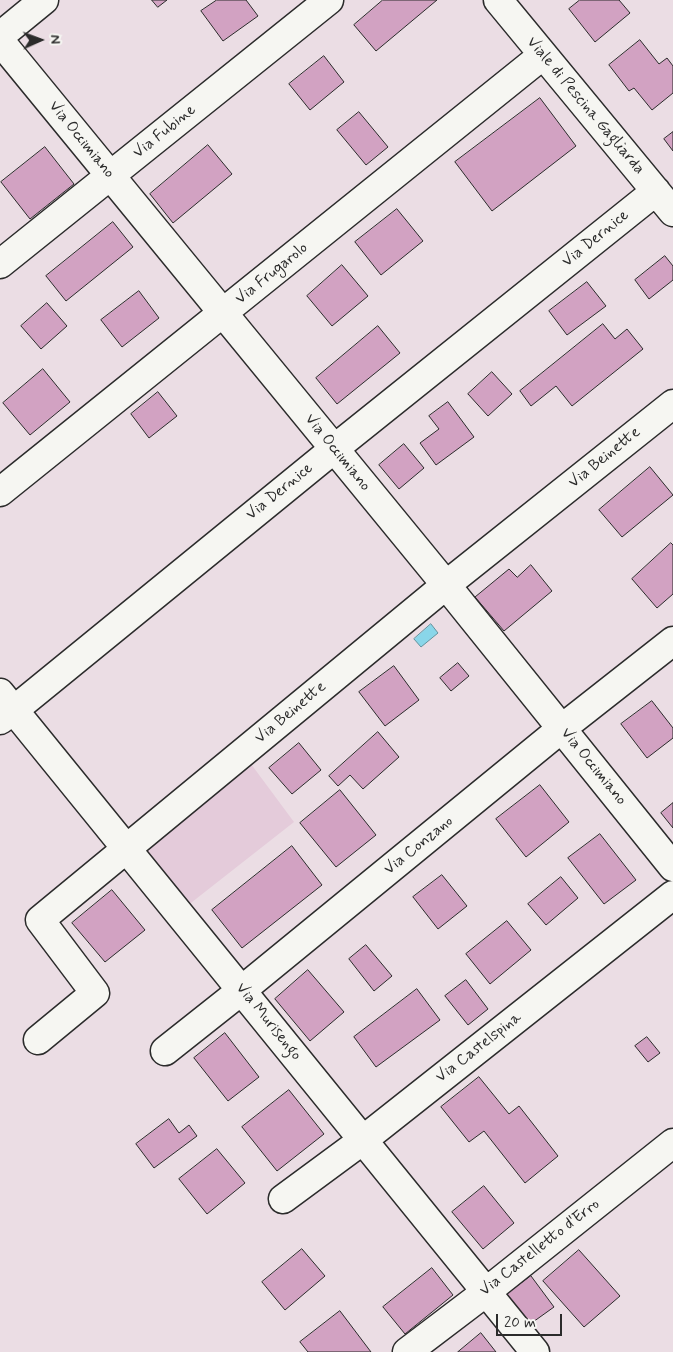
<!DOCTYPE html>
<style>
body{margin:0}
#map{position:relative;width:673px;height:1352px;overflow:hidden;background:#ebdde4;font-family:Mynerve,sans-serif}
canvas{display:block}
.north{position:absolute;left:15px;top:15px;width:50px;height:50px;-webkit-text-stroke:4px #f6f6f2;paint-order:stroke;rotate:88deg;font-size:14px;font-weight:700;line-height:20px;text-align:center;color:#2b2b2b}
.north::after{content:'';display:block;margin:auto;width:18px;height:22px;background:#2b2b2b;clip-path:polygon(50% 0,100% 100%,50% 72%,0 100%)}
.scale{position:absolute;left:496px;top:1314px;width:66px;height:22px;box-sizing:border-box;border:2px solid #2b2b2b;border-top:0;padding-left:6px;font-size:15px;line-height:18px;white-space:nowrap;color:#2b2b2b;-webkit-text-stroke:4px #f6f6f2;paint-order:stroke}
</style>
<div id="map">
<canvas width="673" height="1352"></canvas>
<div class="north">N</div>
<div class="scale">20 m</div>
</div>
<script>
const ctx = document.querySelector('canvas').getContext('2d');
ctx.lineJoin = 'round';
function paint(path, color) {
  ctx.fillStyle = color;
  ctx.fill(path, 'evenodd');
}
function strokePath(path, color, width, dash) {
  ctx.strokeStyle = color;
  ctx.lineWidth = width;
  ctx.lineCap = dash ? 'butt' : 'round';
  ctx.setLineDash(dash || []);
  ctx.stroke(path);
}
function label(font, color, halo, rows, align = 'center') {
  ctx.font = font + ' Mynerve,sans-serif';
  ctx.lineWidth = 5;
  ctx.setLineDash([]);
  ctx.textBaseline = 'middle';
  ctx.strokeStyle = halo;
  ctx.fillStyle = color;
  for (const [text, x, y, turn = 0] of rows) {
    ctx.save();
    ctx.translate(x, y);
    ctx.rotate((+turn || 0) * Math.PI / 180);
    ctx.textAlign = isNaN(turn) ? turn : align;
    if (halo) ctx.strokeText(text, 0, 0);
    ctx.fillText(text, 0, 0);
    ctx.restore();
  }
}
paint(new Path2D(`
 M 251,764 L 294,822 L 187,906 L 142,850 Z`), '#e4cbda');
const water = new Path2D(`
 M 431,624 L 438,633 L 421,647 L 414,639 Z`);
paint(water, '#89d6e9');
strokePath(water, '#63929d', 1);
const building = new Path2D(`
 M 152,0 L 167,0 L 158,7 Z
 M 217,0 L 246,0 L 258,16 L 223,41 L 201,11 Z
 M 383,0 L 437,0 L 376,51 L 354,25 Z
 M 580,0 L 619,0 L 630,13 L 595,42 L 569,9 Z
 M 640,40 L 659,64 L 667,58 L 673,66 L 673,93 L 652,110 L 634,88 L 629,91 L 609,65 Z
 M 324,56 L 344,82 L 310,110 L 289,84 Z
 M 540,98 L 576,146 L 492,211 L 455,162 Z
 M 359,112 L 388,147 L 366,165 L 337,130 Z
 M 673,132 L 673,151 L 664,139 Z
 M 208,145 L 232,174 L 173,223 L 150,194 Z
 M 45,147 L 74,184 L 30,219 L 1,182 Z
 M 397,209 L 423,241 L 381,275 L 355,242 Z
 M 113,222 L 133,247 L 66,301 L 46,276 Z
 M 665,256 L 673,266 L 673,280 L 649,299 L 635,280 Z
 M 342,265 L 368,296 L 332,326 L 307,296 Z
 M 587,282 L 606,306 L 567,335 L 549,311 Z
 M 139,291 L 159,318 L 122,347 L 101,320 Z
 M 47,303 L 67,326 L 41,349 L 21,326 Z
 M 603,324 L 615,339 L 627,329 L 643,349 L 572,406 L 556,386 L 531,406 L 520,391 Z
 M 378,326 L 400,353 L 337,404 L 316,378 Z
 M 43,369 L 70,402 L 30,435 L 3,403 Z
 M 492,372 L 512,394 L 488,416 L 468,394 Z
 M 158,392 L 177,416 L 149,438 L 131,414 Z
 M 448,402 L 474,437 L 436,465 L 420,443 L 439,429 L 429,416 Z
 M 404,444 L 424,468 L 399,489 L 379,465 Z
 M 650,467 L 673,495 L 622,537 L 599,510 Z
 M 671,543 L 673,545 L 673,594 L 657,608 L 632,579 Z
 M 531,565 L 552,591 L 504,631 L 475,597 L 509,569 L 517,577 Z
 M 458,663 L 469,676 L 451,691 L 440,678 Z
 M 394,666 L 419,700 L 385,726 L 359,692 Z
 M 652,701 L 673,728 L 673,738 L 647,758 L 621,724 Z
 M 378,732 L 399,757 L 363,789 L 350,775 L 338,786 L 329,776 Z
 M 299,743 L 321,770 L 292,794 L 269,768 Z
 M 540,785 L 569,822 L 526,857 L 496,819 Z
 M 340,790 L 376,835 L 336,867 L 300,823 Z
 M 673,803 L 673,828 L 661,813 Z
 M 600,834 L 636,880 L 604,904 L 568,858 Z
 M 292,846 L 322,885 L 242,948 L 212,910 Z
 M 442,875 L 467,906 L 438,929 L 413,897 Z
 M 561,877 L 578,898 L 546,925 L 528,904 Z
 M 112,890 L 145,930 L 105,962 L 72,923 Z
 M 507,921 L 531,950 L 490,984 L 466,954 Z
 M 366,945 L 392,976 L 374,991 L 349,959 Z
 M 308,970 L 344,1012 L 310,1041 L 275,999 Z
 M 466,980 L 488,1009 L 468,1025 L 445,996 Z
 M 417,989 L 440,1020 L 376,1067 L 354,1037 Z
 M 225,1033 L 259,1077 L 228,1101 L 194,1058 Z
 M 647,1037 L 660,1053 L 648,1062 L 635,1046 Z
 M 479,1077 L 509,1114 L 519,1106 L 558,1156 L 525,1183 L 484,1131 L 469,1142 L 441,1107 Z
 M 289,1090 L 324,1134 L 277,1171 L 242,1127 Z
 M 169,1119 L 179,1133 L 189,1125 L 197,1136 L 154,1168 L 136,1144 Z
 M 217,1149 L 245,1183 L 207,1214 L 179,1179 Z
 M 484,1186 L 514,1223 L 483,1249 L 452,1212 Z
 M 302,1249 L 325,1276 L 285,1310 L 262,1282 Z
 M 579,1250 L 620,1296 L 584,1327 L 543,1281 Z
 M 432,1268 L 453,1295 L 405,1334 L 383,1307 Z
 M 531,1276 L 554,1307 L 526,1327 L 504,1296 Z
 M 340,1311 L 371,1352 L 308,1352 L 300,1342 Z
 M 481,1333 L 496,1352 L 458,1352 Z`);
paint(building, '#d2a2c2');
strokePath(building, '#2b2b2b', 1);
const minor = new Path2D(`
 M 498,0 L 673,212
 M 0,36 L 44,0
 M 0,41 L 446,585 L 673,867
 M 0,264 L 329,0
 M 0,492 L 543,55
 M 0,693 L 535,1352
 M 0,720 L 14,710 L 334,449 L 656,191
 M 38,1040 L 95,993 L 40,920 L 446,585 L 673,404
 M 165,1051 L 242,990 L 561,729 L 673,641
 M 283,1199 L 363,1140 L 673,895
 M 407,1352 L 486,1292 L 673,1143`);
strokePath(minor, '#2b2b2b', 31);
strokePath(minor, '#f6f6f2', 28);
label('16px', '#2b2b2b', '#f6f6f2', [
 ["Viale di Pescina Gagliarda",585,106,50],
 ["Via Fubine",165,132,-39],
 ["Via Occimiano",81,140,51],
 ["Via Dernice",596,239,-39],
 ["Via Frugarolo",272,274,-39],
 ["Via Occimiano",337,453,51],
 ["Via Beinette",605,458,-39],
 ["Via Dernice",280,492,-39],
 ["Via Beinette",291,713,-40],
 ["Via Occimiano",593,767,51],
 ["Via Conzano",419,846,-39],
 ["Via Murisengo",268,1022,51],
 ["Via Castelspina",479,1048,-38],
 ["Via Castelletto d'Erro",540,1248,-38]
]);
</script>
